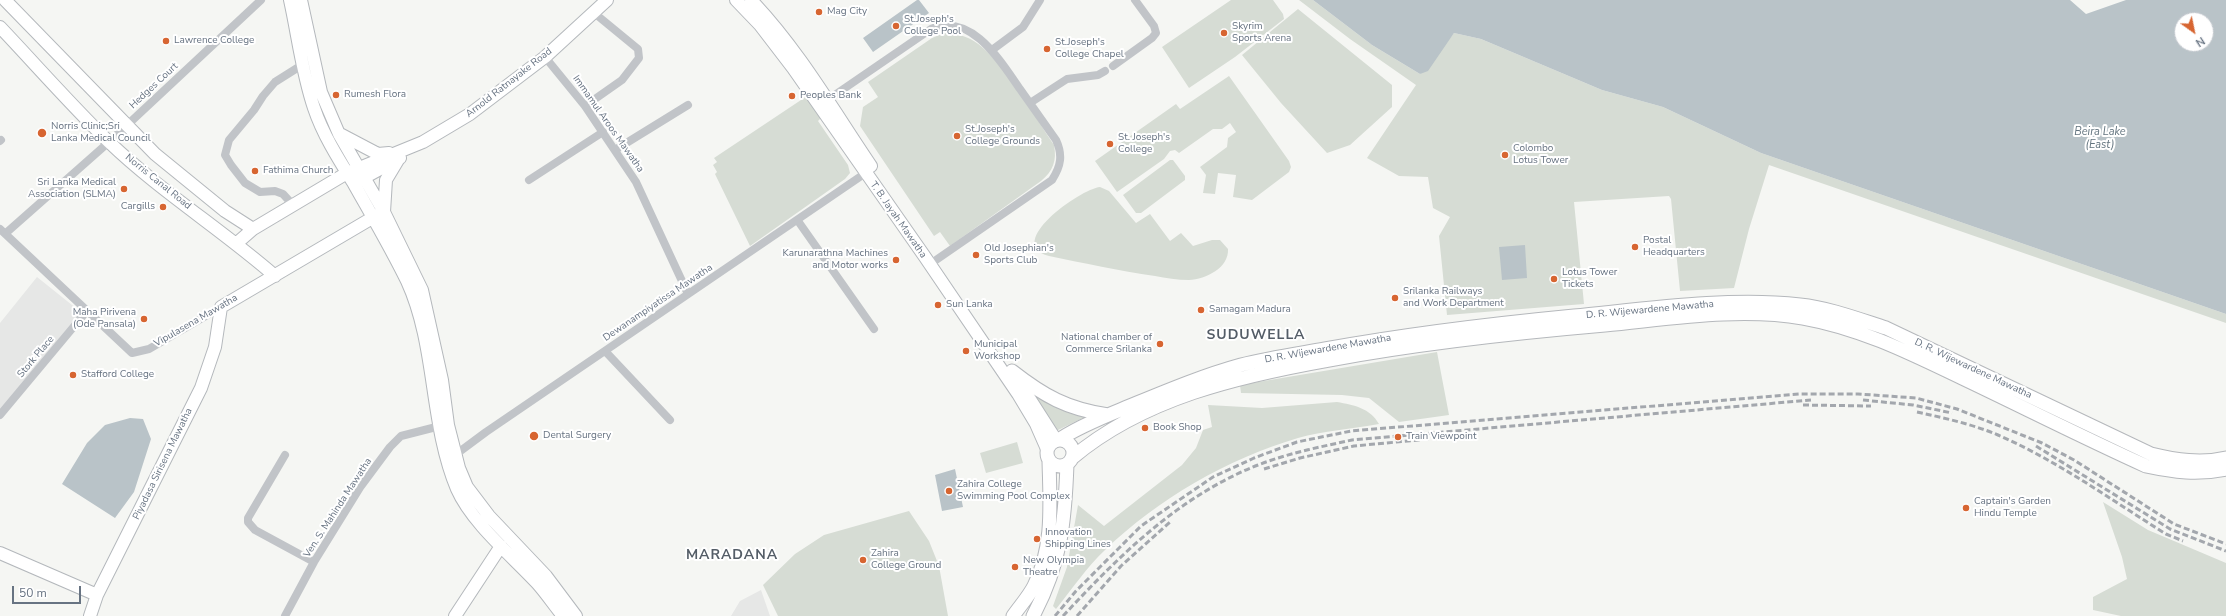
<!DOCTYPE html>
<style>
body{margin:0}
#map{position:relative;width:2226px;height:616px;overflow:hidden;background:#f5f6f3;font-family:"Nunito Sans",sans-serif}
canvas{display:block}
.north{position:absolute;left:2174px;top:12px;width:40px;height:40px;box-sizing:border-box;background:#fff;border:1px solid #c2c7cd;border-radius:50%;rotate:147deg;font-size:11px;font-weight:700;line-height:16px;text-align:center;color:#677382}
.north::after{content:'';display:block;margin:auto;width:14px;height:18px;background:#d76531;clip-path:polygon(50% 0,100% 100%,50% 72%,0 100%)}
.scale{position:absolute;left:12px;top:586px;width:69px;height:18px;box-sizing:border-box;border:2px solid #677382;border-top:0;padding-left:5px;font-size:12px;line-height:14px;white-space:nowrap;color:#677382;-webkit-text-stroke:3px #fff;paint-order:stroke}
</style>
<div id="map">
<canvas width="2226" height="616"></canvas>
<div class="north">N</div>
<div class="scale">50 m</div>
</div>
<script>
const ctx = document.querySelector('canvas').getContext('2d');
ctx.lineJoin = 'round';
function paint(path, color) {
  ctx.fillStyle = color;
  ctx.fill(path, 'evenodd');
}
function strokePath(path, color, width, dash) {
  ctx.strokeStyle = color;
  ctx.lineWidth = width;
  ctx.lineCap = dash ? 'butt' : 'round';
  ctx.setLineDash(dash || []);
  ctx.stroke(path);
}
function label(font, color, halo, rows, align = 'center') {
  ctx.font = font + ' "Nunito Sans",sans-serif';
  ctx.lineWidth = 4;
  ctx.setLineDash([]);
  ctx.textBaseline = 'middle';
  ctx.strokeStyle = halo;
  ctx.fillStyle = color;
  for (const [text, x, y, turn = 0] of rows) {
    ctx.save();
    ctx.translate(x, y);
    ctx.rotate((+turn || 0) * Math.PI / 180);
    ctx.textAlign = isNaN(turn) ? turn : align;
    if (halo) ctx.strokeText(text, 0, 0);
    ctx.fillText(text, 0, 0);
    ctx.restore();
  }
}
paint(new Path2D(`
 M 37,277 L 82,313 L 0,414 L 0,323 Z
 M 761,590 L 770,616 L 731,616 L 740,601 Z`), '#e6e7e6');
paint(new Path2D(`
 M 1231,0 L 1273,0 L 1283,14 L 1284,19 L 1235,57 L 1189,88 L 1162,47 Z
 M 1299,0 L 1313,0 L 1372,45 L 1420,74 L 1454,33 L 1481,39 L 1602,90 L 1663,107 L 1761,153 L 2226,314 L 2226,323 L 1769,165 L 1749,229 L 1734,288 L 1680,291 L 1671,199 L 1669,196 L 1574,202 L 1584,304 L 1447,315 L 1439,236 L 1450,217 L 1433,208 L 1428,177 L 1399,176 L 1367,158 L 1416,85 L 1350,39 Z
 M 1298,9 L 1392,85 L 1392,107 L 1350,145 L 1327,153 L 1281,103 L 1242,55 Z
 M 944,33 C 958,33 973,38 983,48 C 1008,69 1035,117 1054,145 C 1057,161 1053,171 1041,181 L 950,246 L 940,232 L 934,236 L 860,126 L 863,107 L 878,97 L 868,82 L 932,38 Z
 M 1229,76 L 1289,161 L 1291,167 L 1289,172 L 1252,200 L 1233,197 L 1236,175 L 1218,173 L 1215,194 L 1203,193 L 1206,175 L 1200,167 L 1227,147 L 1228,138 L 1236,132 L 1230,123 L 1222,129 L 1213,129 L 1179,153 L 1175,150 L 1170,151 L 1164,159 L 1117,192 L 1095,161 L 1176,104 L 1180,109 Z
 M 807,96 L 822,117 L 818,121 L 848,165 L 850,173 L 845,179 L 750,246 L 715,174 L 717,172 L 713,165 L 717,162 L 714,158 Z
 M 1170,160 L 1173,160 L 1185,176 L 1185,180 L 1141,213 L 1136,213 L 1123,195 Z
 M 1100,187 L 1109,191 L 1136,223 L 1150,214 L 1170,241 L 1181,233 L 1193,246 L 1212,240 L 1220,240 L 1228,249 C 1229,268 1206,279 1189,280 C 1177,280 1166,278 1155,276 C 1119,271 1084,263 1049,256 C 1003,244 1080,189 1100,187 Z
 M 1437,352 L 1449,415 L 1399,422 L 1369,398 L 1342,395 L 1241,393 L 1240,385 Z
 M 1038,397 L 1089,415 L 1056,431 L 1036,398 Z
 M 1337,402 C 1354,405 1370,408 1379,424 C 1352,429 1323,431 1298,438 C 1227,459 1158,499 1105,550 C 1087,567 1072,589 1056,609 L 1053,606 L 1067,567 L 1078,505 L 1104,526 L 1182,465 L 1196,448 L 1203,430 L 1212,427 L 1208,405 L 1262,408 Z
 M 1017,442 L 1023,463 L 986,473 L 980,453 Z
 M 2103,502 L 2148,530 L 2226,563 L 2226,616 L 2121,616 L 2093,610 L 2093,597 L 2127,579 L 2122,557 Z
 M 909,511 L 929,541 L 939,566 L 948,616 L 778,616 L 763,585 L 795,554 L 824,535 Z`), '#d6dcd4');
paint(new Path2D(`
 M 917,0 L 919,0 L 929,13 L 873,52 L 863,38 Z
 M 1313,0 L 2070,0 L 2086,14 L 2126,0 L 2226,0 L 2226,314 L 1761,153 L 1663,107 L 1602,90 L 1481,39 L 1454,33 L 1428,71 L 1420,74 L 1372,45 ZM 2182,20 L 2206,20 L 2206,44 L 2182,44 Z
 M 1525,245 L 1527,278 L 1502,280 L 1499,247 Z
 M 130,418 L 143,419 L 151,439 L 134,492 L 115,518 L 62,484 L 87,443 L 105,425 Z
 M 955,469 L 963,507 L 942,511 L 935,475 Z`), '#b9c3c8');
const secondary = new Path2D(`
 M 5,0 L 155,154 L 225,211 L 253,229
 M 290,0 C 298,36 302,73 314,108 C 323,135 339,160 354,184 C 372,216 391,248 407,281 C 437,346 429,422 457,489 C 472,523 512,556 537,583 C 546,593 554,605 563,616
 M 301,0 L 321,92 L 339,134 L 384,212 L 422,290 L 442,380 L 448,425 L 459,468 L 467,487 L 489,516 L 546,576 L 576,616
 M 736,0 L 760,25 L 793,68 L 925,257 L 1018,394 L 1036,424 L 1047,449
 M 751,0 C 798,49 833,110 871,166
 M 0,27 C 36,65 71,105 109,142 C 160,191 221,229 275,276
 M 340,134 L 378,154 L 389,153
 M 358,181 L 400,158
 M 384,212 L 386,180 L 398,160
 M 237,243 L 253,229 L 347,173 L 423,142 L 470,114 L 545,57 L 607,0
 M 1017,379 L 1056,440
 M 0,553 L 97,595
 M 90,616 L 97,595 L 201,388 L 215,347 L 221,307 L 379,214
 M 455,616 L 501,546`);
const primary = new Path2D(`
 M 1012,371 C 1044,396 1067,409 1108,415
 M 1060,439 C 1083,424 1111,414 1137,403 C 1171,389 1205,375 1241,365 C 1269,358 1297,354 1325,349 C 1408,334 1491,324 1574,316 C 1646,309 1729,297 1800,305 C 1829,308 1858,319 1886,328 L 2151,454 C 2176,460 2201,464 2226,458
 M1047 453a13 13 0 1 1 26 0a13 13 0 1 1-26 0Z
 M 1072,458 C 1143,398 1239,376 1329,360 C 1420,343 1512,333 1605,325 C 1669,319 1738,307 1803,318 C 1860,328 1910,353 1962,378 C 2023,407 2084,438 2146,466 C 2174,472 2198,475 2226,469
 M 1013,616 C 1020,606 1029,596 1034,586 C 1054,547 1050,503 1049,461
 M 1033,616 C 1061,564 1065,521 1067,464`);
strokePath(secondary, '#b4b8bc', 14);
strokePath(primary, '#b5b8bc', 15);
strokePath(new Path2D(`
 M 992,50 L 1023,27 L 1040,0
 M 545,57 L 585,106 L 636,182 L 688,294
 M 1113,66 L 1152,38 L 1156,33 L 1154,26 L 1135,0
 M 826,101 L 931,29 C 972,12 1001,62 1020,89 C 1032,106 1044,123 1056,140 C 1063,155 1061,166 1052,180 L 936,260
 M 1030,103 L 1067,79 L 1098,75 L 1105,71
 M 585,106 L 622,80 L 639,58 L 638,49 L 593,12
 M 0,141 L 1,140
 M 615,150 L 688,105
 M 529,180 L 603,132
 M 293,205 L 283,194 L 275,191 L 260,192 L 245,183 L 231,165 L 225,155 L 229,140 L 254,110 L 263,96 L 275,82 L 302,65
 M 798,221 L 874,329
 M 0,229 L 132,353 L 149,349 L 221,307
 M 6,233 L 109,142 L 261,0
 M 605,351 L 670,420
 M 0,415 L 86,312
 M 285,455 L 248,518 L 248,522 L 255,530 L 314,562
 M 455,455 L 486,432 L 870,170
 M 285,616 L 314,562 L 361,486 L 390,447 L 401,436 L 444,425`), '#c1c4c8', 8);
strokePath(secondary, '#fff', 12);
strokePath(primary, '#fff', 13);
strokePath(new Path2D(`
 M 1863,400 L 1913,405 L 1952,413
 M 1803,405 L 1871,406
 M 1917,412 C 1944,418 1972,424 1998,435 C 2058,461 2111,500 2166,534 L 2183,541
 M 2036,446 L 2170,529 L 2226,551
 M 1264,469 L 1300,458 L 1354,446 L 1429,439
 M 1055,616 L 1076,591 L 1141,526 L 1213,477 L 1254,458 L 1297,442 L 1351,431 L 1799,394 L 1858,394 L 1916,398 L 1957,409 L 2042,443 L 2074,460 L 2174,524 L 2226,544
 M 1063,616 C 1120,555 1179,496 1258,465 C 1289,453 1320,447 1352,440 L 1811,400
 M 1077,616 L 1121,566 L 1170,522`), '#a3a7ad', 3, [6, 3]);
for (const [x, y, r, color] of [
 [819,12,4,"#d76531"],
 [896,26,4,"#d76531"],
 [1224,33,4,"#d76531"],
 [166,41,4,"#d76531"],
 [1047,49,4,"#d76531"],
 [336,95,4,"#d76531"],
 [792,96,4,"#d76531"],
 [42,133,5,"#d76531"],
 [957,136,4,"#d76531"],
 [1110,144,4,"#d76531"],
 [1505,155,4,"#d76531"],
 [255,171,4,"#d76531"],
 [124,189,4,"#d76531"],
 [163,207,4,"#d76531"],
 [1635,247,4,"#d76531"],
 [976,255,4,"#d76531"],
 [896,260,4,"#d76531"],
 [1554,279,4,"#d76531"],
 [1395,298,4,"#d76531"],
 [938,305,4,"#d76531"],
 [1201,310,4,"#d76531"],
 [144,319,4,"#d76531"],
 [1160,344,4,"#d76531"],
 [966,351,4,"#d76531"],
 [73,375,4,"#d76531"],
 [1145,428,4,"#d76531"],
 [534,436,5,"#d76531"],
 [1398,437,4,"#d76531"],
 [949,491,4,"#d76531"],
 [1966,508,4,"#d76531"],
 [1037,539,4,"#d76531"],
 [863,560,4,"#d76531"],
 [1015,567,4,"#d76531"]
]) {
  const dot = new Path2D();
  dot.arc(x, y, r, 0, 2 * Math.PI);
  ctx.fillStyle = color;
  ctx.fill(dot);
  strokePath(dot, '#fff', 1.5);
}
label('10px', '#677382', '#fff', [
 ["Mag City",827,12],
 ["St.Joseph's",904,20],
 ["College Pool",904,32],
 ["Skyrim",1232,27],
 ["Sports Arena",1232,39],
 ["Lawrence College",174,41],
 ["St.Joseph's",1055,43],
 ["College Chapel",1055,55],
 ["Rumesh Flora",344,95],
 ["Peoples Bank",800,96],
 ["Norris Clinic;Sri",51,127],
 ["Lanka Medical Council",51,139],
 ["St.Joseph's",965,130],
 ["College Grounds",965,142],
 ["St. Joseph's",1118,138],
 ["College",1118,150],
 ["Colombo",1513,149],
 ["Lotus Tower",1513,161],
 ["Fathima Church",263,171],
 ["Sri Lanka Medical",116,183,"right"],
 ["Association (SLMA)",116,195,"right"],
 ["Cargills",155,207,"right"],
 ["Postal",1643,241],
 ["Headquarters",1643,253],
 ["Old Josephian's",984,249],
 ["Sports Club",984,261],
 ["Karunarathna Machines",888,254,"right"],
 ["and Motor works",888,266,"right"],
 ["Lotus Tower",1562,273],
 ["Tickets",1562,285],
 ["Srilanka Railways",1403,292],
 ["and Work Department",1403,304],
 ["Sun Lanka",946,305],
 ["Samagam Madura",1209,310],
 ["Maha Pirivena",136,313,"right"],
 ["(Ode Pansala)",136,325,"right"],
 ["National chamber of",1152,338,"right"],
 ["Commerce Srilanka",1152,350,"right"],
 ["Municipal",974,345],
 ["Workshop",974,357],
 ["Stafford College",81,375],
 ["Book Shop",1153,428],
 ["Dental Surgery",543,436],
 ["Train Viewpoint",1406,437],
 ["Zahira College",957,485],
 ["Swimming Pool Complex",957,497],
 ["Captain's Garden",1974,502],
 ["Hindu Temple",1974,514],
 ["Innovation",1045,533],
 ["Shipping Lines",1045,545],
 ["Zahira",871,554],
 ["College Ground",871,566],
 ["New Olympia",1023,561],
 ["Theatre",1023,573]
], 'left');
label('10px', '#677382', '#fff', [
 ["Arnold Ratnayake Road",509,83,-38],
 ["Hedges Court",154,86,-43],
 ["Immamul Aroos Mawatha",608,124,55],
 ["Norris Canal Road",158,182,39],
 ["T. B. Jayah Mawatha",898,220,55],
 ["Dewanampiyatissa Mawatha",658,303,-34],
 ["D. R. Wijewardene Mawatha",1650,310,-5],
 ["Vipulasena Mawatha",196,321,-30],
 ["D. R. Wijewardene Mawatha",1328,349,-10],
 ["Stork Place",36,357,-50],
 ["D. R. Wijewardene Mawatha",1973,369,25],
 ["Piyadasa Sirisena Mawatha",163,464,-64],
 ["Ven. S. Mahinda Mawatha",338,508,-57]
]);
label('italic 11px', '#63747f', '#fff', [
 ["Beira Lake",2100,132],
 ["(East)",2100,145]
]);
ctx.letterSpacing = '1px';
label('bold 14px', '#545d67', '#fff', [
 ["SUDUWELLA",1256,336],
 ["MARADANA",732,556]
]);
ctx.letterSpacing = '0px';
</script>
